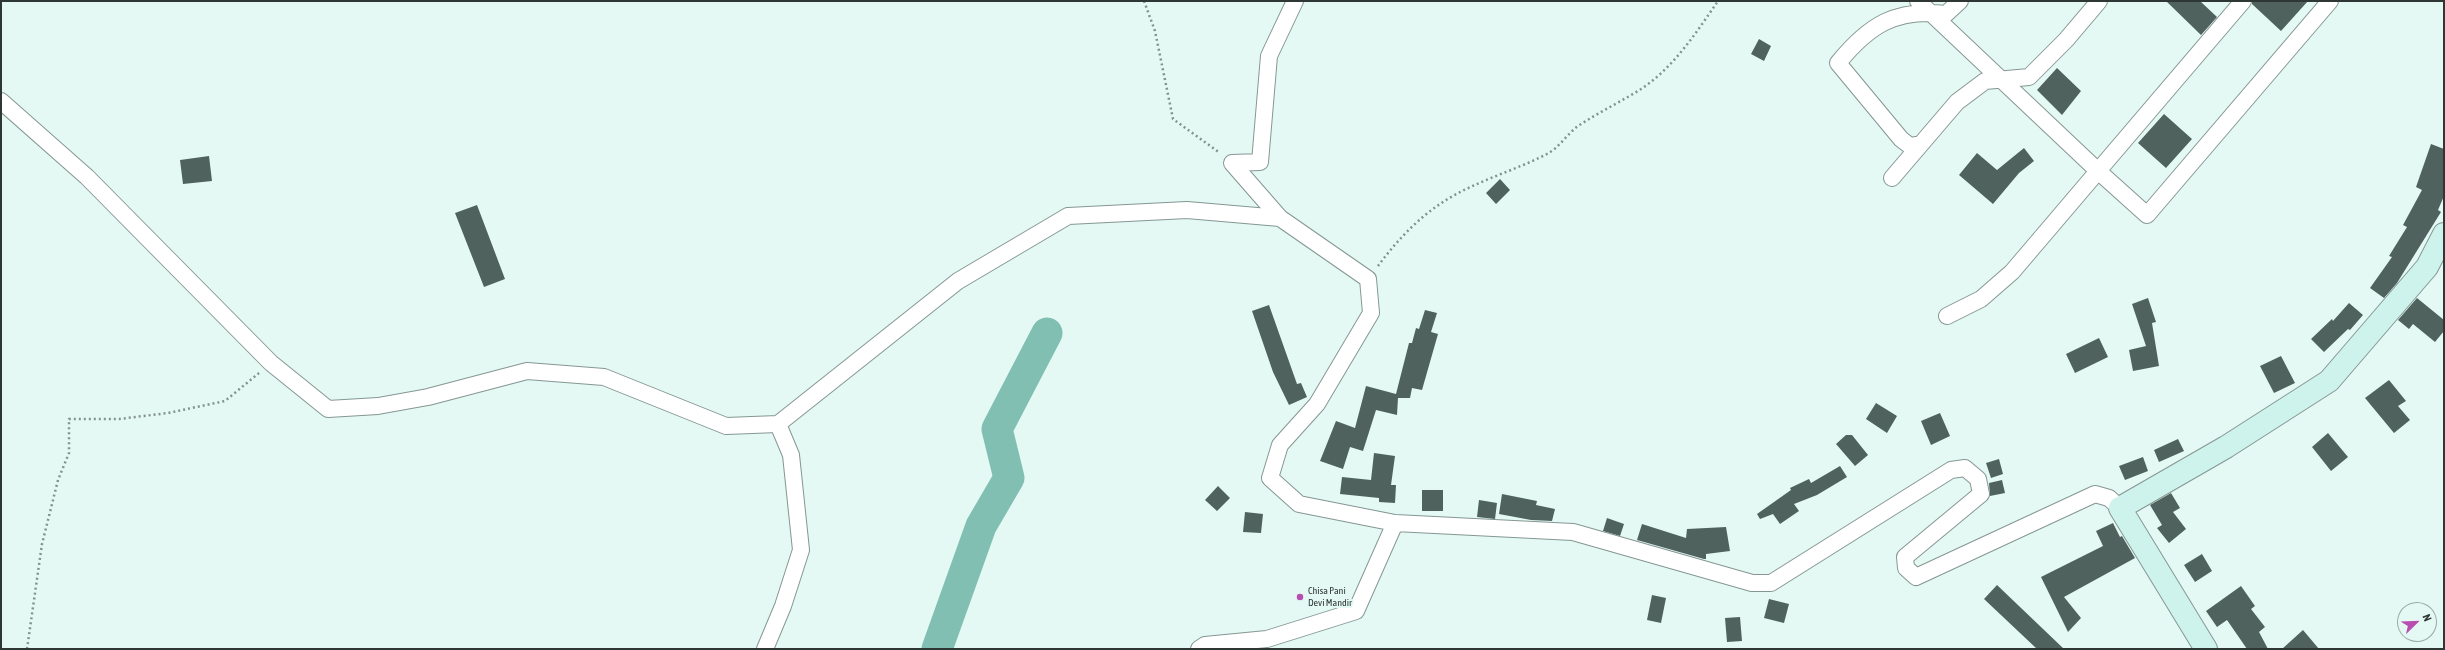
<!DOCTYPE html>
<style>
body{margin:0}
#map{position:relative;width:2445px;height:650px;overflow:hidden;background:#e4f9f4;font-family:"Asap Condensed",sans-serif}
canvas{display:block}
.frame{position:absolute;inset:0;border:2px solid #2f3735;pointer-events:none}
.north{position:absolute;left:2397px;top:602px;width:40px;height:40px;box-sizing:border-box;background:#e4f9f4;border:1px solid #9caba8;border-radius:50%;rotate:67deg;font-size:11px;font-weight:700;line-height:16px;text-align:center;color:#2f3735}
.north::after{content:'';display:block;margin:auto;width:14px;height:18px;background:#b74eb0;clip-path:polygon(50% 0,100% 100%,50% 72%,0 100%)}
</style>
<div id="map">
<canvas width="2445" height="650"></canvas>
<div class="frame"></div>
<div class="north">N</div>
</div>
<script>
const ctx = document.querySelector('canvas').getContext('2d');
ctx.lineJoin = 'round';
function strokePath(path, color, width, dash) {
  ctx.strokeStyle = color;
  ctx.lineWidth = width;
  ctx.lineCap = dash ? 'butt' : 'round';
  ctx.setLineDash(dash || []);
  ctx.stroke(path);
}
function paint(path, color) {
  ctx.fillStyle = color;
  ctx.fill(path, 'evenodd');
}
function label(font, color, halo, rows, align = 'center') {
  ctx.font = font + ' "Asap Condensed",sans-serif';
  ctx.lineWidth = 4;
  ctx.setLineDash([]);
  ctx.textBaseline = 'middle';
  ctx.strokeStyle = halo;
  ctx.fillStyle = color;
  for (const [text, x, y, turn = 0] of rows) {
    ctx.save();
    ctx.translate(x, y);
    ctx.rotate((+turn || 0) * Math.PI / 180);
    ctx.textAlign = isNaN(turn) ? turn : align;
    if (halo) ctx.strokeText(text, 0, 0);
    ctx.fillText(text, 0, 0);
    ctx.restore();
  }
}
strokePath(new Path2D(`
 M 937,649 L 981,526 L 1009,478 L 997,429 L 1047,333`), '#80bfb2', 31);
paint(new Path2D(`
 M 2166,1 L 2200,1 L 2217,17 L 2201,35 Z
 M 2252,1 L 2308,1 L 2281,31 L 2252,4 Z
 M 1759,39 L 1771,46 L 1764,61 L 1751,54 Z
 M 2057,68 L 2081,91 L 2062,115 L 2037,90 Z
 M 2164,114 L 2192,139 L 2166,168 L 2138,143 Z
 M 2431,144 L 2444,149 L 2444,196 L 2438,210 L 2441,212 L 2397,283 L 2384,298 L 2370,288 L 2392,257 L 2389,256 L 2407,227 L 2403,225 L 2422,190 L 2416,187 Z
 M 2024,148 L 2034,161 L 2019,173 L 1993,204 L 1959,175 L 1977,153 L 1997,170 Z
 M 209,156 L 212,181 L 183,184 L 180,160 Z
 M 1500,179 L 1510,190 L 1496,204 L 1486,193 Z
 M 477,205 L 505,279 L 484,287 L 455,213 Z
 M 2148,298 L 2156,322 L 2152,323 L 2159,366 L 2133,371 L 2129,350 L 2146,346 L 2132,304 Z
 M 2417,298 L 2444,320 L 2444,331 L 2435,342 L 2413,324 L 2409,329 L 2398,320 Z
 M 2349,303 L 2363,315 L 2350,330 L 2348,329 L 2324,352 L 2311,339 L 2332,319 L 2333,321 Z
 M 1269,305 L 1297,384 L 1301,383 L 1307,397 L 1289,405 L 1273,372 L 1252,311 Z
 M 1425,310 L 1437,313 L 1431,332 L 1438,334 L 1422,390 L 1412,388 L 1410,398 L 1398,398 L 1397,415 L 1376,410 L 1363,451 L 1350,447 L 1343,469 L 1320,461 L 1336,421 L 1355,428 L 1366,386 L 1396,394 L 1409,343 L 1412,343 L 1416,328 L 1419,329 Z
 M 2099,338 L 2108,357 L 2075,373 L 2066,354 Z
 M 2281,356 L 2295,383 L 2274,393 L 2260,366 Z
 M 2389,380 L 2406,401 L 2398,406 L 2410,420 L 2394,433 L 2365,398 Z
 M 1876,403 L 1897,416 L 1887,433 L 1866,419 Z
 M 1940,413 L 1950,436 L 1931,445 L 1921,421 Z
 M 2328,433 L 2348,457 L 2331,471 L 2312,447 Z
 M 1846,435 L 1852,435 L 1868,455 L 1855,466 L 1836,444 Z
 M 2178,439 L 2184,451 L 2159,462 L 2154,450 Z
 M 1374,453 L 1395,456 L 1391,485 L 1396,485 L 1395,503 L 1379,502 L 1379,498 L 1340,494 L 1342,477 L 1371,480 Z
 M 2143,457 L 2148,471 L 2125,480 L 2119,466 Z
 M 1999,459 L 2003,474 L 1991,478 L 1986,463 Z
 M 1840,466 L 1847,477 L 1817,495 L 1794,504 L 1799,511 L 1780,524 L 1773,514 L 1760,519 L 1757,514 L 1791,490 L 1790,488 L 1809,479 L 1811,483 Z
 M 2002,480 L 2005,493 L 1990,496 L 1989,483 Z
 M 1218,486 L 1230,498 L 1217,511 L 1205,500 Z
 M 1422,490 L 1443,490 L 1443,511 L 1422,511 Z
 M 2171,493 L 2180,508 L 2173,512 L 2186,529 L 2169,543 L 2157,528 L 2162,525 L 2150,505 Z
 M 1502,494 L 1537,501 L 1536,505 L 1555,509 L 1552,521 L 1531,520 L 1499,514 Z
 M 1479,500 L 1497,503 L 1495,519 L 1477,517 Z
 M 1245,512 L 1263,514 L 1261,533 L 1243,532 Z
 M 1607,518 L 1624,524 L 1620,536 L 1603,531 Z
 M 2113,523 L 2120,537 L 2122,536 L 2135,558 L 2064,597 L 2081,618 L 2068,632 L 2041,577 L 2103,546 L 2096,531 Z
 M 1642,524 L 1686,538 L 1687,529 L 1726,527 L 1730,551 L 1706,554 L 1706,559 L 1704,559 L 1637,540 Z
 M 2202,554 L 2212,571 L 2195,582 L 2184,565 Z
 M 1997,585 L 2064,649 L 2037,649 L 1984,599 Z
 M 2241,586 L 2255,606 L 2251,609 L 2265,627 L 2259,632 L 2268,649 L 2247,649 L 2227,620 L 2217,627 L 2206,611 Z
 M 1652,595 L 1666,598 L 1661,623 L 1647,620 Z
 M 1769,599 L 1789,604 L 1784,623 L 1764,618 Z
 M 1740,617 L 1742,641 L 1727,642 L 1725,618 Z
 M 2303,630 L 2319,649 L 2282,649 Z`), '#50625e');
const street = new Path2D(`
 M 1918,1 L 2098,171 L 2243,1
 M 1,101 L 87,177 L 271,363 L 328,409 L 378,406 L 428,397 L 527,371 L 604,377 L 726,426 L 778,424 L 958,281 L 1068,216 L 1187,210 L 1280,218 L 1368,279 L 1371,313 L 1317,404 L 1280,445 L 1270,478 L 1299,504 L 1395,523 L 1573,532 L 1752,583 L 1771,583 L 1951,470 L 1965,468 L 1978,479 L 1981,494 L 1905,557 L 1906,568 L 1916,577 L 2095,494 L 2109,498 L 2120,508
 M 1921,144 L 1910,146 L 1901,139 L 1838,63 C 1869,25 1896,8 1946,14 L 1960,1
 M 1892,178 L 1957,102 L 1985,81 L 2029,77 L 2066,40 L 2099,1
 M 1280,218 L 1232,163 L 1260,162 L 1269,56 L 1295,1
 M 1947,316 L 1981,299 L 2012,272 L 2098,171 L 2147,215 L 2330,1
 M 765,649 L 783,606 L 801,550 L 791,455 L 778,424
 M 1199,649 L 1205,645 L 1267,639 L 1356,611 L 1395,523`);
const secondary = new Path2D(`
 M 2206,649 L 2120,508 L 2226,447 L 2329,381 L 2427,267 L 2444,234`);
strokePath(street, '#859793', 18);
strokePath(secondary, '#859793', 24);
strokePath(new Path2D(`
 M 1144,1 L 1155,31 L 1173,119 L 1220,153
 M 1378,266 C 1395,243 1416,220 1440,204 C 1472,182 1512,172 1547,154 C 1559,148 1567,134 1578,126 C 1598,113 1618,103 1638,91 C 1672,70 1696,33 1718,1
 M 27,649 L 42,544 L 58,480 L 69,453 L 69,419 L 119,419 L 168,413 L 225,401 L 259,373`), '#84928f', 2.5, [2, 3]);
strokePath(street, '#fff', 16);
strokePath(secondary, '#cef2ec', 22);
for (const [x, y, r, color] of [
 [1300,597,4,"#b74eb0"]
]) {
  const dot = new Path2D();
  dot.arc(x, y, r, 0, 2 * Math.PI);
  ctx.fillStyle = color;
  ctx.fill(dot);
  strokePath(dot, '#e4f9f4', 1.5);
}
label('10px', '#2f3735', '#e4f9f4', [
 ["Chisa Pani",1308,591],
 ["Devi Mandir",1308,603]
], 'left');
</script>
